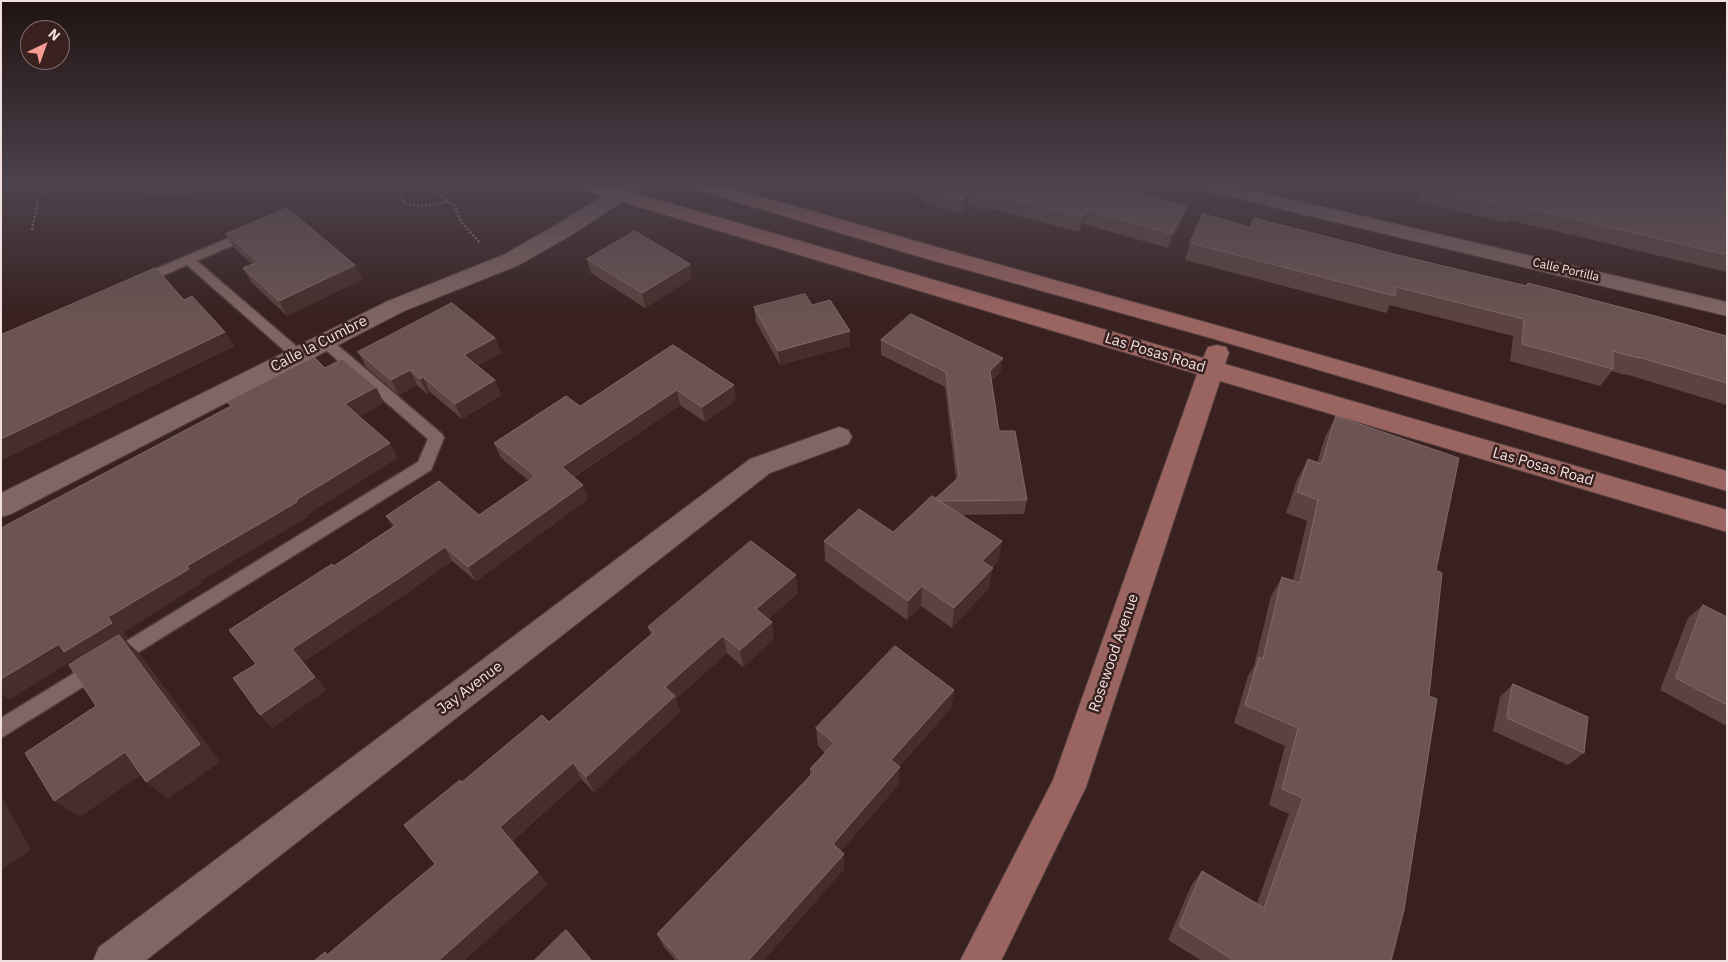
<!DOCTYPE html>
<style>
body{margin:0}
#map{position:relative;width:1728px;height:962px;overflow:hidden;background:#38211f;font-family:"IBM Plex Sans",sans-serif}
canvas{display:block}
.frame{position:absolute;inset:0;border:2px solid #f1e0df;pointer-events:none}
.north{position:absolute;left:20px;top:20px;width:50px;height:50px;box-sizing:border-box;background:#38211f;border:1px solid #826d6c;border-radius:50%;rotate:42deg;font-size:14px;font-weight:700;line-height:20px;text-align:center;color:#f1e0df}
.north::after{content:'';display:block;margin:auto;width:18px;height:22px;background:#f59c95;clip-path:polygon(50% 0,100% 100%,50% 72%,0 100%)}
</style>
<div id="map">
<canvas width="1728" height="962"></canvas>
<div class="frame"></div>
<div class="north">N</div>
</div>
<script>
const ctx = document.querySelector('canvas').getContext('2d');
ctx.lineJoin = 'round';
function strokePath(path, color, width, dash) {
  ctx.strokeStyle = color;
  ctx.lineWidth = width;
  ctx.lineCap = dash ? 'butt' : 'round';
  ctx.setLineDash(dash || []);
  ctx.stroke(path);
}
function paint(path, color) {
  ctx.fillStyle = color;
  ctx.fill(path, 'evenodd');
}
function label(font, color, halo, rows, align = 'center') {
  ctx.font = font + ' "IBM Plex Sans",sans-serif';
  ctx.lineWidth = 5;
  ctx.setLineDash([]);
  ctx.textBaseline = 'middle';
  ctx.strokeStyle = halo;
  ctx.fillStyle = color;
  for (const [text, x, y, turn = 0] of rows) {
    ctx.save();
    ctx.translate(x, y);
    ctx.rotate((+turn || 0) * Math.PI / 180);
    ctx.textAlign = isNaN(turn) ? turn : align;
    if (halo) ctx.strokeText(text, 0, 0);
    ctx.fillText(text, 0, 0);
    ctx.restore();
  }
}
const lane = new Path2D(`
 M 250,229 L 256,233 L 254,236 L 197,261 L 303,352 L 305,355 L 303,358 L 293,358 L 187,265 L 144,284 L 139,285 L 132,281 L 134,278 Z
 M 324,336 L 329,338 L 442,434 L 444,438 L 431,470 L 1,738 L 1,718 L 418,462 L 428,439 L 319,344 L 317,341 L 319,338 Z`);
const street = new Path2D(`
 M 623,184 L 646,184 L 643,188 L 570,236 L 519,265 L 404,311 L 11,514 L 1,517 L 1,493 L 388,301 L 503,255 L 554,226 Z
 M 1192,184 L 1226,184 L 1727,302 L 1727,316 L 1202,190 L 1195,188 Z
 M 839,427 L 848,430 L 852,437 L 848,444 L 770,473 L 145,961 L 93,961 L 99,947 L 750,459 Z`);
const secondary = new Path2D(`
 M 573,184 L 604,184 L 1203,358 L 1208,347 L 1217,345 L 1226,347 L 1229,353 L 1225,364 L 1727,510 L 1727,532 L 1220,381 L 1086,787 L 1001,961 L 960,961 L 1053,780 L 1197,374 L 576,188 Z
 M 687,184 L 718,184 L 933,246 L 1230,329 L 1727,471 L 1727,491 L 1214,339 L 917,256 L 690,188 Z`);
strokePath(lane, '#513d3c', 3);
strokePath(street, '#513d3c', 2);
strokePath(secondary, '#513d3c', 2);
strokePath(new Path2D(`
 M 107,184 C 147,195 184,199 223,184
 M 387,184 L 400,192 L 404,203 C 419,208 434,205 449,201
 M 424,184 L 455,206 L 461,222 L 480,243
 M 32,230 L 38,199 L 53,184`), '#978382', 2.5, [2, 2]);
paint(lane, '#816663');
paint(street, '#816663');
paint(secondary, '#9a6461');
paint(new Path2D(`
 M 882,184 L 1107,184 L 1187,206 L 1183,220 L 1168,248 L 1083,224 L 1079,232 L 988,208 L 986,211 L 968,205 L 961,214 L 925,203 L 925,197 Z
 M 1422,184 L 1724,184 L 1727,198 L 1727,272 L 1509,220 L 1507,223 L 1417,201 Z
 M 1250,227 L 1402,256 L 1526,286 L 1528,283 L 1726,336 L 1727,405 L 1625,374 L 1624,375 L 1612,371 L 1600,386 L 1510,361 L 1513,336 L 1390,305 L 1386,313 L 1185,260 L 1190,243 Z
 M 226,234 L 363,279 L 287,316 L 252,283 L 243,268 L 252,264 L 234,248 Z
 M 587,259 L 692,278 L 645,308 L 591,273 Z
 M 812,305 L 850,331 L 850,346 L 780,365 L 756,322 L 754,307 Z
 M 495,338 L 501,353 L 477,366 L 495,380 L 501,395 L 462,419 L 430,392 L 427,394 L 417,385 L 399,395 L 366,367 L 358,352 Z
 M 881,340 L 1003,358 L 1000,372 L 991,382 L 999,431 L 1027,500 L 1024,514 L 960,515 L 1002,541 L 998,561 L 992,568 L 989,588 L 952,628 L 921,606 L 907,620 L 825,561 L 824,541 L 893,532 L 935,499 L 956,480 L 945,387 L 881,355 Z
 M 673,345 L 736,400 L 705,422 L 680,405 L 574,477 L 583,485 L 588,499 L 476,581 L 452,561 L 407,593 L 303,662 L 326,690 L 272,728 L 256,664 L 334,566 L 393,527 L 386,516 L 479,515 L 529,481 L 501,458 L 494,443 L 580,406 Z
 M 1336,416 L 1436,570 L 1391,961 L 1202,961 L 1168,940 L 1191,886 L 1202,871 L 1257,903 L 1289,814 L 1269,805 L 1285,746 L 1234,723 L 1248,676 L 1254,666 L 1271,596 L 1282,577 L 1293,580 L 1307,521 L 1286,513 L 1297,480 L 1308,459 L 1317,463 L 1325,437 Z
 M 798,593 L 768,619 L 774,639 L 743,667 L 727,653 L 676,699 L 680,712 L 594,792 L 581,779 L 512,841 L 548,885 L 328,954 L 435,864 L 462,782 L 549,722 L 651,635 L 648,627 Z
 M 1703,605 L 1727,617 L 1727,726 L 1660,690 L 1688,618 Z
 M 1513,684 L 1584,753 L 1568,765 L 1493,731 L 1500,697 Z
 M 954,690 L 951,708 L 899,767 L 899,784 L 841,851 L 844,869 L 763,961 L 676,961 L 664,947 L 657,934 L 810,776 L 810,769 L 825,753 L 818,746 L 816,728 Z`), '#5b4341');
paint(new Path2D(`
 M 970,191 L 968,205 L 961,214 L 962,200 Z
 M 990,194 L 988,208 L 986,211 L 988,197 Z
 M 1187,206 L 1183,220 L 1168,248 L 1172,234 Z
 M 1086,210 L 1083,224 L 1079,232 L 1082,217 Z
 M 690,264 L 692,278 L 645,308 L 642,293 Z
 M 355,265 L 363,279 L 287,316 L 279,301 Z
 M 850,331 L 850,346 L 780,365 L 778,351 Z
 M 225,332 L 235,346 L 1,461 L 1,439 Z
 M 495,338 L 501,353 L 470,370 L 464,355 Z
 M 1003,358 L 1000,372 L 988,385 L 990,371 Z
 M 410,370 L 417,385 L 399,395 L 391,380 Z
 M 423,377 L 430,392 L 427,394 L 420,379 Z
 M 495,380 L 501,395 L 462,419 L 455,404 Z
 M 734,385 L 736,400 L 705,422 L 702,407 Z
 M 376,387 L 384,403 L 354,420 L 345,404 Z
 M 677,390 L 680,405 L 567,481 L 562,467 Z
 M 390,443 L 398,458 L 307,515 L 308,517 L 200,581 L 202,583 L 124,632 L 128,638 L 125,640 L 140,654 L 220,762 L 168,799 L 146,782 L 81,666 L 73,660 L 9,700 L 1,694 L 1,679 Z
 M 583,485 L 588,499 L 476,581 L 468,567 Z
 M 1002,541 L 998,561 L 979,581 L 982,561 Z
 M 445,547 L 452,561 L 407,593 L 303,662 L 326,690 L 272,728 L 260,715 L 292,649 Z
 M 993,568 L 989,588 L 952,628 L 954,608 Z
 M 796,575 L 798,593 L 759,627 L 756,609 Z
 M 922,586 L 921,606 L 907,620 L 908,601 Z
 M 772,622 L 774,639 L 743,667 L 740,650 Z
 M 723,636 L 727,653 L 676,699 L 680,712 L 594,792 L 586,777 L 665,687 Z
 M 954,690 L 951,708 L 890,777 L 891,760 Z
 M 125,752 L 148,770 L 80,817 L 54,801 Z
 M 573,763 L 581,779 L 511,841 L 500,827 Z
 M 900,767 L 899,784 L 834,859 L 833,844 Z
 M 1,799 L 4,800 L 31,850 L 1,870 Z
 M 844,854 L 844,869 L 763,961 L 748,961 Z
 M 538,872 L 548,885 L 464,961 L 438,961 Z`), '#462e2c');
const building = new Path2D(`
 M 927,184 L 1107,184 L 1187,206 L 1172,234 L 1086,210 L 1082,217 L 990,194 L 988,197 L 970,191 L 962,200 L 926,189 L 930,185 Z
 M 1425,184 L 1724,184 L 1727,198 L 1727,255 L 1516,205 L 1515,209 L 1425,186 Z
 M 287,208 L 355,265 L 279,301 L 243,268 L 258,262 L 226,234 Z
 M 1203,214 L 1250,227 L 1254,218 L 1402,256 L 1527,286 L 1528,283 L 1659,317 L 1726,336 L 1727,383 L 1638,357 L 1638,358 L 1613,351 L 1613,369 L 1522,344 L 1524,319 L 1396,287 L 1395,296 L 1190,243 Z
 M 635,231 L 690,264 L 642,293 L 587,259 Z
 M 156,268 L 184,300 L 192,296 L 225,332 L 1,439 L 1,335 Z
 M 805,294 L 812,305 L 830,300 L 850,331 L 778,351 L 754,307 Z
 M 452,303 L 495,338 L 464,355 L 495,380 L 455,404 L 423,377 L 420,379 L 410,370 L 391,380 L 358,352 Z
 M 911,314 L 1003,358 L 990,371 L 999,431 L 1015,431 L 1027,500 L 938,501 L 935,499 L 959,477 L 946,372 L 881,340 Z
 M 673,345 L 734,385 L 702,407 L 677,390 L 562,467 L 583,485 L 468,567 L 445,547 L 398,579 L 292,649 L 315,677 L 260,715 L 233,678 L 256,664 L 229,630 L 332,564 L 334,566 L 396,525 L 386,516 L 439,481 L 479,515 L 535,476 L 494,443 L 566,396 L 580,406 Z
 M 314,357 L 325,368 L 342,359 L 376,387 L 345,404 L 390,443 L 296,500 L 297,502 L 187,566 L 189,569 L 108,617 L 112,623 L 64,652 L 59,644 L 1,679 L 1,528 L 231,406 L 227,402 Z
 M 1336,416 L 1459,458 L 1436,570 L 1442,573 L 1429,696 L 1437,699 L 1404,910 L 1391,961 L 1235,961 L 1179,926 L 1202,871 L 1264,908 L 1303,798 L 1282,789 L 1298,728 L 1245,705 L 1259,657 L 1263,659 L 1282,577 L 1300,583 L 1318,500 L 1297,492 L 1308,459 L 1321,464 Z
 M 932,496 L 1002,541 L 982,561 L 993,568 L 954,608 L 922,586 L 908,601 L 824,541 L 859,509 L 893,532 Z
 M 751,541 L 796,575 L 756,609 L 772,622 L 740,650 L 723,636 L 665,687 L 675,696 L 586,777 L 573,763 L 500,827 L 538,872 L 438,961 L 314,961 L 325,952 L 327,955 L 435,864 L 404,825 L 460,780 L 462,782 L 542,715 L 549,722 L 654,632 L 648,627 Z
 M 1703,605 L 1727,617 L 1727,705 L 1676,678 Z
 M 119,635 L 200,744 L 146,782 L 125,752 L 54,801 L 25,753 L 96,706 L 69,665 Z
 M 895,646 L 954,690 L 891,760 L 900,767 L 833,844 L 844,854 L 748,961 L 681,961 L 657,934 L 814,772 L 810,769 L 834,743 L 816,728 Z
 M 1513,684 L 1588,717 L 1584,753 L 1507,718 Z
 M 566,930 L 592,961 L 534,961 Z`);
paint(building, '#6b5452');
strokePath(building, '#806a68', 1);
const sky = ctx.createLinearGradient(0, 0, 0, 318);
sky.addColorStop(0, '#1f1211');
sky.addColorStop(0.58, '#4d434d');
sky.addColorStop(1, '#4d434d00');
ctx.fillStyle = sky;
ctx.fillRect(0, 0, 1728, 318);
label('12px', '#f1e0df', '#38211f', [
 ["Calle Portilla",1566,270,13]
]);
label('15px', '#f1e0df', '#38211f', [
 ["Calle la Cumbre",319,344,-27],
 ["Las Posas Road",1155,353,17],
 ["Las Posas Road",1543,467,16],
 ["Rosewood Avenue",1114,653,-71],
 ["Jay Avenue",470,688,-37]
]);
</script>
